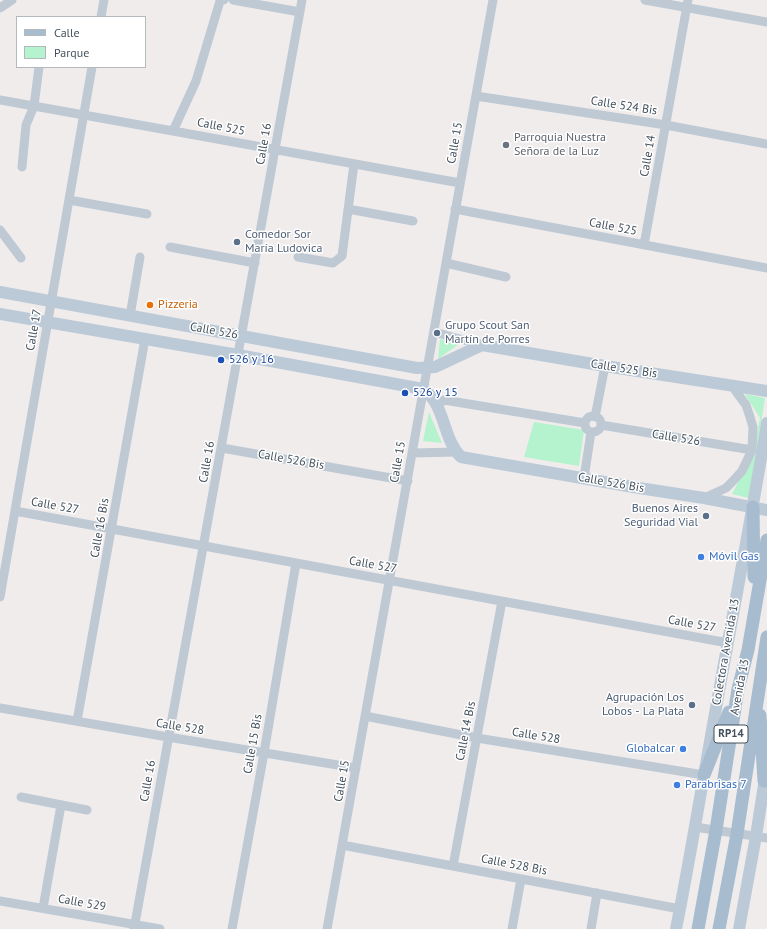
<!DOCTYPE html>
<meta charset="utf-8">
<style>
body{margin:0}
#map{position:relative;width:767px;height:929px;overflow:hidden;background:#f0ecec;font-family:"PT Sans",sans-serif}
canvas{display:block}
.legend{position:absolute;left:16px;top:16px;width:130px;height:52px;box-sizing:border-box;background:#fff;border:1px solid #b4b9be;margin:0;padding:5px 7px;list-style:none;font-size:12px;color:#43505c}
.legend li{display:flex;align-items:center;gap:8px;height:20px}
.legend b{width:20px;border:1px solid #b4b9be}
</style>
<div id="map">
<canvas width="767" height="929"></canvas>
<ul class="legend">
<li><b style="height:5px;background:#a8bccf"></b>Calle</li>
<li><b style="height:11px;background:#b4f3cd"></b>Parque</li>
</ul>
</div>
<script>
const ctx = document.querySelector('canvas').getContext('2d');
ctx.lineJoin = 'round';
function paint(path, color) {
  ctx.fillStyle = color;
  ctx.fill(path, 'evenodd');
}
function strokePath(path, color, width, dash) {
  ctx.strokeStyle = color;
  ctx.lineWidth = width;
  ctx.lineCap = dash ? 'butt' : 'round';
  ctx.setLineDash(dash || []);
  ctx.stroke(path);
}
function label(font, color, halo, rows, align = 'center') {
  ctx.font = font + ' "PT Sans",sans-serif';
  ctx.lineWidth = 3;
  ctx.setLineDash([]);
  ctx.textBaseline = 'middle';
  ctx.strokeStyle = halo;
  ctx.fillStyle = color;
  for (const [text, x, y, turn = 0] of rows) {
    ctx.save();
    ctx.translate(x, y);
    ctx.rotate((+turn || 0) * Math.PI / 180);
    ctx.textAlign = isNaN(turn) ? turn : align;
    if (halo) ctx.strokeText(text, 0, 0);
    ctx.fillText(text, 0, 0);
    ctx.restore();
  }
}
paint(new Path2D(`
 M 440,339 L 459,344 L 438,359 Z
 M 745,394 L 765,398 L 749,498 L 732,494 L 753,453 L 760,418 Z
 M 429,412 L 442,443 L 423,441 Z
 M 534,422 L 584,430 L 579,466 L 524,457 Z`), '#b4f3cd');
strokePath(new Path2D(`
 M 233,0 L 300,12
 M 645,0 L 767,22
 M 0,8 L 12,0
 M 101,17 L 104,0
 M 476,96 L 666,125 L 767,144
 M 0,100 L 173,131 L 460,183
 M 173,131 L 196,81 L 220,1 L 224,0
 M 22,167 L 26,125 L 34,106 L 39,67
 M 69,200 L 147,214
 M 348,209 L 413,221
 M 455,209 L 767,268
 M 0,230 L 21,258
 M 644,245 L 688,0
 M 170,247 L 255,263
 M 298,257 L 333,263 L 342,256 L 354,164
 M 446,263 L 506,277
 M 130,316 L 140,257
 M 434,332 L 482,345
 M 437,405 L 444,400 L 585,423
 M585 424a8 8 0 1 1 16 0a8 8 0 1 1-16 0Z
 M 595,417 L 605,366
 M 601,425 L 752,450
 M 222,448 L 408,481
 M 412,453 L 457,452
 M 584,478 L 591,432
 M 704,498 L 726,488 L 732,482 L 742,471 L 752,450 L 753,427 L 750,417 L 746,405 L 732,386
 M 15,511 L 728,643
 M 0,597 L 92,67
 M 0,708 L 168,737 L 356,768
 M 365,716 L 477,738 L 704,775
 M 77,721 L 145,339
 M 21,797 L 87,810
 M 695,827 L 767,838
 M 342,845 L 680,909
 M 453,866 L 502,601
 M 0,901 L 160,929
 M 43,908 L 61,805
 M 134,929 L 302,0
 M 232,929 L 264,753 L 296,563
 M 327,929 L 493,0
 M 512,929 L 521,879
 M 591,929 L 597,893`), '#bec9d4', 9);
strokePath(new Path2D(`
 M 0,292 L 417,368 L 435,367 L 482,345 L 605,366 L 767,391
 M 0,314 L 238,355 L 423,389 C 446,405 442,438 461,457 L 639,488 L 704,498 L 767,510
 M 676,929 C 688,869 698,808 709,747 C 728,639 749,532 767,423
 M 739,929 L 756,836 L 766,772`), '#bccad8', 12);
strokePath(new Path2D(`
 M 753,507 L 754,577
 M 760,715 L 764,781
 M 704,775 L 729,712
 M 698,929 L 716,830 L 738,689 L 748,650 L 767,540
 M 719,929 L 737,834 L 767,637`), '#a8bccf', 13);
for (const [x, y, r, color] of [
 [506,145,4,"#6b7280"],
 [237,242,4,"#5c6f8a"],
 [150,305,4,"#e8710a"],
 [437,333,4,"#5c6f8a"],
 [221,360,4,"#1a4fb4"],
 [405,393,4,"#1a4fb4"],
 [706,516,4,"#5c6f8a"],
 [701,557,4,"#3f7fe0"],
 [692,705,4,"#5c6f8a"],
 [683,749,4,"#3f7fe0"],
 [677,785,4,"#3f7fe0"]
]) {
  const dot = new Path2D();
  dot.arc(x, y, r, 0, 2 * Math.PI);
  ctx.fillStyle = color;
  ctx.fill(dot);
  strokePath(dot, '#fff', 1.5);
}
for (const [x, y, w] of [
 [731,734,34]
]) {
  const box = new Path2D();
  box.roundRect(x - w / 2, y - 9, w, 18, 3);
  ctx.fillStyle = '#fff';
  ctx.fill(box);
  strokePath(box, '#43505c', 1);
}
label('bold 11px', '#43505c', null, [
 ["RP14",731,734]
]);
label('12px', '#43505c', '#fff', [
 ["Calle 524 Bis",624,106,9],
 ["Calle 525",221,127,11],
 ["Calle 15",455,143,-80],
 ["Calle 16",264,144,-80],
 ["Calle 14",648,156,-80],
 ["Calle 525",613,227,11],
 ["Calle 17",34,330,-80],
 ["Calle 526",214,331,10],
 ["Calle 525 Bis",624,369,9],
 ["Calle 526",676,438,9],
 ["Calle 526 Bis",291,460,10],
 ["Calle 16",207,462,-80],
 ["Calle 15",398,462,-80],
 ["Calle 526 Bis",611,483,10],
 ["Calle 527",55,506,10],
 ["Calle 16 Bis",100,528,-80],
 ["Calle 527",373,565,10],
 ["Calle 527",692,624,10],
 ["Colectora Avenida 13",726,652,-80],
 ["Avenida 13",740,687,-79],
 ["Calle 528",180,727,9],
 ["Calle 14 Bis",466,731,-79],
 ["Calle 528",536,736,9],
 ["Calle 15 Bis",253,744,-80],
 ["Calle 16",148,781,-80],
 ["Calle 15",342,781,-80],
 ["Calle 528 Bis",514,865,11],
 ["Calle 529",82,903,10]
]);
label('12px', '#5b616d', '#fff', [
 ["Parroquia Nuestra",514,138],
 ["Señora de la Luz",514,152]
], 'left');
label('12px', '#4e5e75', '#fff', [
 ["Comedor Sor",245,235],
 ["María Ludovica",245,249],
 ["Grupo Scout San",445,326],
 ["Martín de Porres",445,340],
 ["Buenos Aires",698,509,"right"],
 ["Seguridad Vial",698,523,"right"],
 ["Agrupación Los",684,698,"right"],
 ["Lobos - La Plata",684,712,"right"]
], 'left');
label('12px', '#c56008', '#fff', [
 ["Pizzeria",158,305]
], 'left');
label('12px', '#164399', '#fff', [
 ["526 y 16",229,360],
 ["526 y 15",413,393]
], 'left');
label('12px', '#366cbe', '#fff', [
 ["Móvil Gas",709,557],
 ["Globalcar",675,749,"right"],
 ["Parabrisas 7",685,785]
], 'left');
</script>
